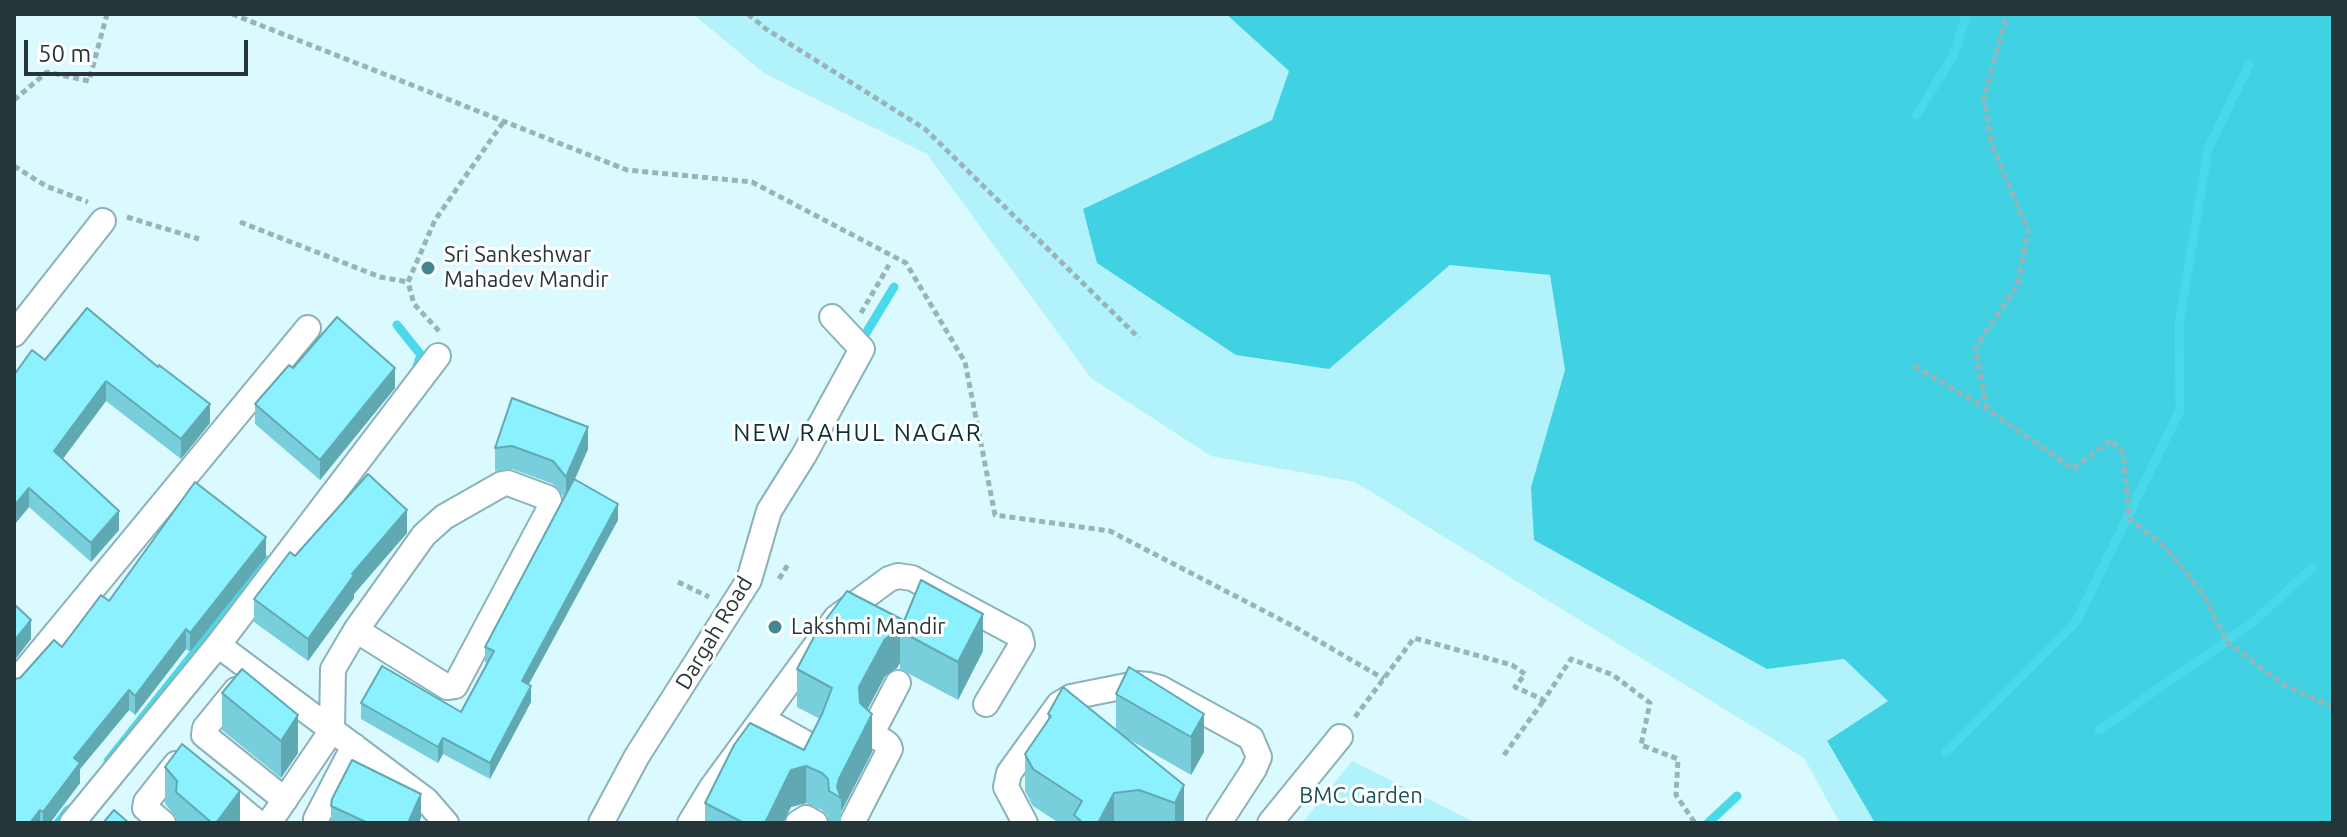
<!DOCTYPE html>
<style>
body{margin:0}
#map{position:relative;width:2347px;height:837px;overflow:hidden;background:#dafaff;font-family:Ubuntu,sans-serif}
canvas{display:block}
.frame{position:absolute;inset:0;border:16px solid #263638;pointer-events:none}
.scale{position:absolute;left:24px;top:40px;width:224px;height:36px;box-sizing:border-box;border:4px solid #263638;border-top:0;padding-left:10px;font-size:24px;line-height:28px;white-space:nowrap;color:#263638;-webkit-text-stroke:6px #fff;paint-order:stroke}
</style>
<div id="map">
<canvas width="2347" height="837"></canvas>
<div class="frame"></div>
<div class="scale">50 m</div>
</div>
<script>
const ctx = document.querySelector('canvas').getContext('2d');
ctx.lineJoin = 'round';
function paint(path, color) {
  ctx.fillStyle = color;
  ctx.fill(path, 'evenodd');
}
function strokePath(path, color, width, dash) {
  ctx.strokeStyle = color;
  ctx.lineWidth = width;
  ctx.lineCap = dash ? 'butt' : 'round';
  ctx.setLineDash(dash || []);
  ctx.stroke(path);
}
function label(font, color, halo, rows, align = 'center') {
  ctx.font = font + ' Ubuntu,sans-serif';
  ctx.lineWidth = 6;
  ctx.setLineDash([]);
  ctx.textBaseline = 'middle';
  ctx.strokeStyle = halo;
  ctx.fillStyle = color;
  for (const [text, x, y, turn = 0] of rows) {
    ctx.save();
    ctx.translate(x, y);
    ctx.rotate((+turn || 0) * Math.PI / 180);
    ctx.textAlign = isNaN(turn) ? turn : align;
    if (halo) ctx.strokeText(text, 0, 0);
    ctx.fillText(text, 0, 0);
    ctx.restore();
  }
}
paint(new Path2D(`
 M 693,14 L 1226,14 L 1289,71 L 1272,120 L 1083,209 L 1329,368 L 1450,265 L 1550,275 L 1565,370 L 1531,487 L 1767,669 L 1844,659 L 1889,701 L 1827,742 L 1875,823 L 1840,823 L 1804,758 L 1355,482 L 1211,456 L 1091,378 L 927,154 L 764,73 Z
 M 1352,761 L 1476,823 L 1302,823 Z`), '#b1f2fb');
paint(new Path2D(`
 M 1226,14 L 2333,14 L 2333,823 L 1875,823 L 1827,741 L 1888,701 L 1844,659 L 1767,669 L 1534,540 L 1531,487 L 1565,370 L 1550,275 L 1450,265 L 1329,369 L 1236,355 L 1097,263 L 1083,209 L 1272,120 L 1289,71 Z`), '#40d1e3');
strokePath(new Path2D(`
 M 1916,115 L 1953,57 L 1967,14
 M 397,325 L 421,355 L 415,372
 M 860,343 L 894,287
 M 2099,730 L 2251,624 L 2313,567
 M 1946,752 L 2076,622 L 2180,410 L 2179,323 L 2208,149 L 2249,65
 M 108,761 L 268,560
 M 58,823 L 68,810
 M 1708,823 L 1737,796`), '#4ad9ea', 9);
const street = new Path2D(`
 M 14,334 L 103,221
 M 218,645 L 426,800 L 446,823
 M 14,684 L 308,328
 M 246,690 L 236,690 L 205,728 L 204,735 L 285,800
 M 762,719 L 809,745
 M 217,789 L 258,823
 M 72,823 L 218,645 L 438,356
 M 163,823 L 145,808 L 146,802 L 176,764 L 188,766
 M 269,823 L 332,730 L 333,669 L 356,630 L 424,535 L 444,517 L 502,484 L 508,483 L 548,498 L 551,506 L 455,686 L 447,687 L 356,630
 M 317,823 L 316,819 L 354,746
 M 601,823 L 637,756 L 749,580 L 769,511 L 804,455 L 862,349 L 832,317
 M 690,823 L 712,787 L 836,618 L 889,579 L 898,576 L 912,578 L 1020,636 L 1022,644 L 986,704
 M 798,823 L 806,818 L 815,823
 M 852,823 L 890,749 C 888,739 875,741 873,731 L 898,683
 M 1025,823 L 1006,787 L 1009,773 L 1059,704 L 1071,697 L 1136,684 L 1149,685 L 1160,688 L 1251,738 L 1259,757 L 1254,769 L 1219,823
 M 1270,823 L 1340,737`);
strokePath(street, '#8bb2b8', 28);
strokePath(new Path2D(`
 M 232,14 L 627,170 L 752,182 L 906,263 L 965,362 L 995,515 L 1110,531 L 1293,626 L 1384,679
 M 748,14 L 766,29 L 925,129 L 1139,338
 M 14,100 L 47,72 L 89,81 L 107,14
 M 14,166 L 46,186 L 88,202
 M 127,217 L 199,239
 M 240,222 L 380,277 L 408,282
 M 861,313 L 889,265
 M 439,331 L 414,304 L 408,282 L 435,220 L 504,121
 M 1914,366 L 1987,409 L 2073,469 L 2111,440 L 2123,453 L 2129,518 L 2165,547 L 2204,595 L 2227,642 L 2284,685 L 2333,707
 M 1987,409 L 1975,348 L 2018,284 L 2028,230 L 1991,143 L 1984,97 L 2007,14
 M 779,579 L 789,563
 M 678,582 L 709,597
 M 1355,717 L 1414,638 L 1512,665 L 1525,674 L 1515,687 L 1544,700 L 1571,659 L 1613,675 L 1650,703 L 1641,745 L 1678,759 L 1676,795 L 1695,823
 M 1504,755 L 1544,700`), '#99b3b7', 5, [6, 4]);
strokePath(street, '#fff', 24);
paint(new Path2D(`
 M 45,360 L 158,367 L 210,423 L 181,459 L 106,401 L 62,459 L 119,530 L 91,562 L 29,507 L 14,525 L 14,375 Z
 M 293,368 L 395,388 L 320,480 L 255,424 L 255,404 Z
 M 512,398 L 588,449 L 575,479 L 618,520 L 528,685 L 531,702 L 490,779 L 443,754 L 438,763 L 361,719 L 361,703 L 461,712 L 487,664 L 485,662 L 485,647 L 564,497 L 553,484 L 512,469 L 495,471 L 495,448 Z
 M 407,533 L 354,594 L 354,598 L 308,661 L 254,622 L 254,599 L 295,556 Z
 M 266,557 L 190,652 L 186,649 L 135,715 L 129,710 L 80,769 L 80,783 L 50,823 L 14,823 L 20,678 L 62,647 L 109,601 Z
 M 903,625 L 983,651 L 958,700 L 900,669 L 900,663 L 897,668 L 885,676 L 867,710 L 872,752 L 841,812 L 841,823 L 828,823 L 828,816 L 822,810 L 806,803 L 791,807 L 783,823 L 705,823 L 705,803 L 804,750 L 820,719 L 797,707 L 797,669 Z
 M 1129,667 L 1204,752 L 1191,775 L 1123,736 L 1184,785 L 1184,823 L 1059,823 L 1033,806 L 1025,791 L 1025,754 L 1048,720 L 1048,714 L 1116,730 L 1116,694 Z
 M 222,693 L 298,753 L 281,778 L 222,730 Z
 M 165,767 L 240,823 L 176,823 L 176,817 L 165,804 Z
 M 331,806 L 421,817 L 419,823 L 331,823 Z`), '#78cfdb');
paint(new Path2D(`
 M 395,368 L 395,388 L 320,480 L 320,460 Z
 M 106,381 L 106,401 L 54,471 L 54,451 Z
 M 210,404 L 210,423 L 181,459 L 181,439 Z
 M 588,427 L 588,449 L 566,499 L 566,477 Z
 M 29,488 L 29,507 L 14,525 L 14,506 Z
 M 618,504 L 618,520 L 522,697 L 522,681 Z
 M 407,510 L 407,533 L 354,594 L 354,598 L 308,661 L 308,639 L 352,574 Z
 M 119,511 L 119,530 L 91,562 L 91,543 Z
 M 266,537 L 266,557 L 190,652 L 190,633 Z
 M 983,614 L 983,651 L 958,700 L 958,662 Z
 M 31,620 L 31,639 L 14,661 L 14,641 Z
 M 903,620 L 903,633 L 900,631 L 900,663 L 897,668 L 885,676 L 859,725 L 859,687 L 885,639 Z
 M 186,629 L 186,649 L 135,715 L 135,696 Z
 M 531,686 L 531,702 L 490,779 L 490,763 Z
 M 129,690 L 129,710 L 80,769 L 80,783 L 50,823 L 43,823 L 43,812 L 74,758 Z
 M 872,714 L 872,752 L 841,812 L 841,798 L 837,787 L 839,779 Z
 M 1204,714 L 1204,752 L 1191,775 L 1191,737 Z
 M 298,715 L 298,753 L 281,778 L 281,741 Z
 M 443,738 L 443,754 L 438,763 L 438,747 Z
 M 806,766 L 806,803 L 791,807 L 783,823 L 765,823 L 791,770 Z
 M 1184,785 L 1184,823 L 1175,823 L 1175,803 Z
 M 240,791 L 240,823 L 216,823 Z
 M 1114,793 L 1114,823 L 1098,823 Z
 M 421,794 L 421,817 L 419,823 L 408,823 Z
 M 40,810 L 40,823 L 30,823 Z`), '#61a9b2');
const building = new Path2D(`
 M 87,308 L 158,367 L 159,365 L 210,404 L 181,439 L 106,381 L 54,451 L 119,511 L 91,543 L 29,488 L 14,506 L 14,375 L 32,350 L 45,360 Z
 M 337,317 L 395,368 L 320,460 L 255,404 L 289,365 L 293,368 Z
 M 512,398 L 588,427 L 566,477 L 553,461 L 512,446 L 495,448 Z
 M 368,474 L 407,510 L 352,574 L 354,575 L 308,639 L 254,599 L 290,552 L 295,556 Z
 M 574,479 L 618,504 L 522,681 L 531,686 L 490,763 L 443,738 L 438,747 L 361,703 L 382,666 L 461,712 L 494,651 L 485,647 Z
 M 195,482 L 266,537 L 190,633 L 186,629 L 135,696 L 129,690 L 74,758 L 80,763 L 43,812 L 40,810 L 30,823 L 14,823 L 14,679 L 20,678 L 54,640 L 62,647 L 101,595 L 109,601 Z
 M 921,580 L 983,614 L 958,662 L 900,631 Z
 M 847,591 L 903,620 L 897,631 L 885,639 L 859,687 L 860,703 L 872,714 L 839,779 L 837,787 L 841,798 L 829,791 L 828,779 L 822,773 L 806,766 L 791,770 L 765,823 L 744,823 L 705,803 L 734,745 L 750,723 L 804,750 L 822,714 L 832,688 L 797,669 L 816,633 Z
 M 14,604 L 31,620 L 14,641 Z
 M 1129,667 L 1204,714 L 1191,737 L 1116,694 Z
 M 242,669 L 298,715 L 281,741 L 222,693 Z
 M 1063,687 L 1184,785 L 1175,803 L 1139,790 L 1114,793 L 1098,823 L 1083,823 L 1074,815 L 1082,801 L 1033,769 L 1025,754 L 1051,716 L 1048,714 Z
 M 182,744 L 240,791 L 216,823 L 212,823 L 176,792 L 177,781 L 165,767 Z
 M 352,760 L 421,794 L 408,823 L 368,823 L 331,806 L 332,799 Z
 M 114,810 L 129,823 L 103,823 Z`);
paint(building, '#8bf1ff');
strokePath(building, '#61a9b2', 2);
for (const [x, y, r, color] of [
 [428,268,8,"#418891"],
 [775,627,8,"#418891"]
]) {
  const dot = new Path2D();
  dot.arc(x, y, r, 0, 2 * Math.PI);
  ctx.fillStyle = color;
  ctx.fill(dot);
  strokePath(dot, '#fff', 3);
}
label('22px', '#263638', '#fff', [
 ["Sri Sankeshwar",444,255],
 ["Mahadev Mandir",444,280],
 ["Lakshmi Mandir",791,627]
], 'left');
label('22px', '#263638', '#fff', [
 ["Dargah Road",714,633,-59]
]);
label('22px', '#165259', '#fff', [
 ["BMC Garden",1361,796]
]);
ctx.letterSpacing = '2px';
label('24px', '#0a3136', '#fff', [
 ["NEW RAHUL NAGAR",858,433]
]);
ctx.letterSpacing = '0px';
</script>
